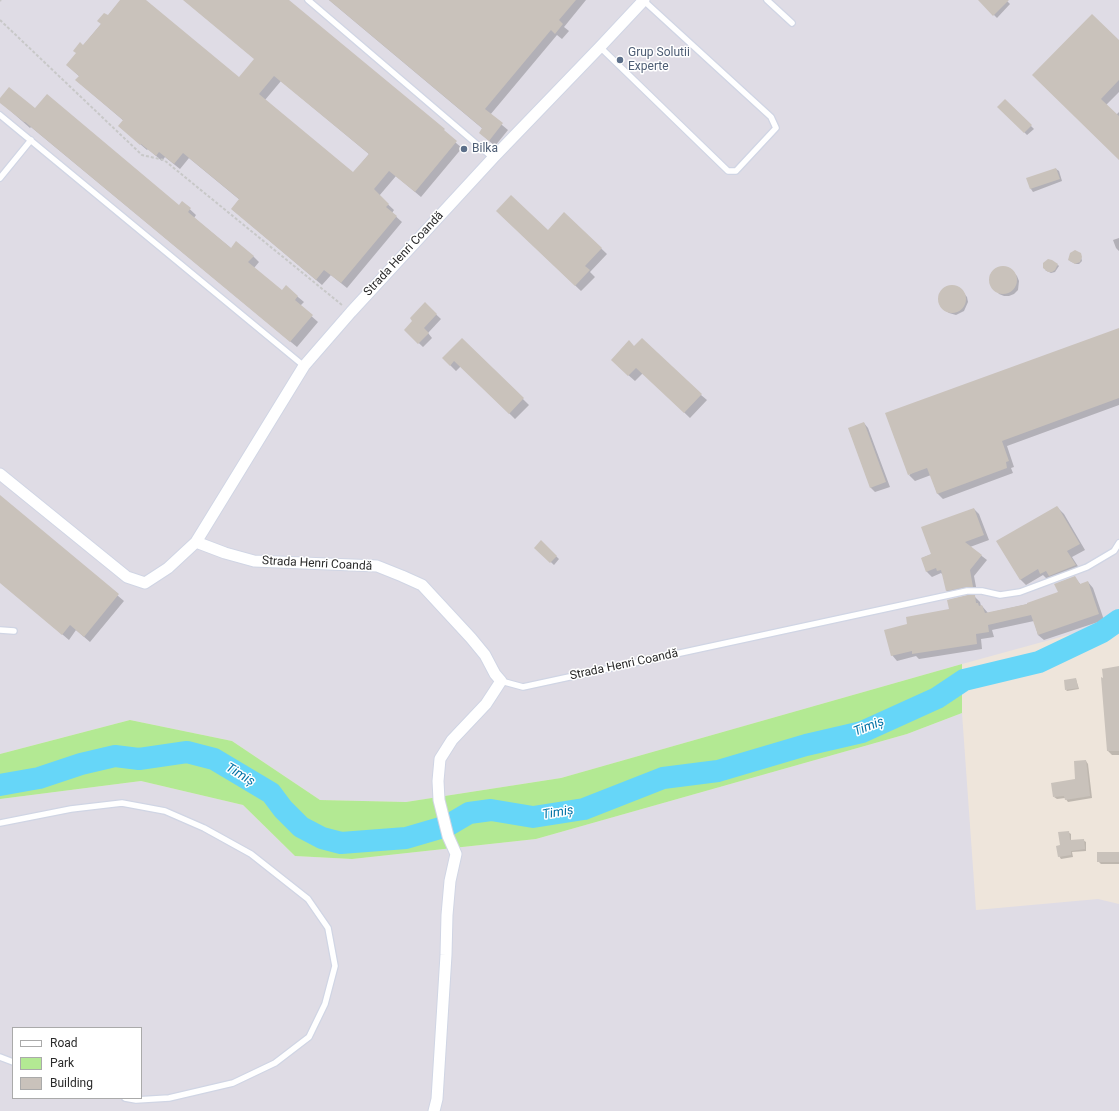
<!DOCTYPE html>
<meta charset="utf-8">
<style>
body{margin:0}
#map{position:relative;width:1119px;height:1111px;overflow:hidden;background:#eee5db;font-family:Roboto,sans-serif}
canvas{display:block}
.legend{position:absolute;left:12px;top:1027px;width:130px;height:72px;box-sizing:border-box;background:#fff;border:1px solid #aaa;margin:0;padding:5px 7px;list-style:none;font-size:12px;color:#2a2a2a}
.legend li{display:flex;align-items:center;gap:8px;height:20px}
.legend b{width:20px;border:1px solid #aaa}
</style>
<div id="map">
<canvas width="1119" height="1111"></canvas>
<ul class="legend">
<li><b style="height:5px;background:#fff"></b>Road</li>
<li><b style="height:11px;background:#b3e993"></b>Park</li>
<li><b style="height:11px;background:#c9c2bb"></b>Building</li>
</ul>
</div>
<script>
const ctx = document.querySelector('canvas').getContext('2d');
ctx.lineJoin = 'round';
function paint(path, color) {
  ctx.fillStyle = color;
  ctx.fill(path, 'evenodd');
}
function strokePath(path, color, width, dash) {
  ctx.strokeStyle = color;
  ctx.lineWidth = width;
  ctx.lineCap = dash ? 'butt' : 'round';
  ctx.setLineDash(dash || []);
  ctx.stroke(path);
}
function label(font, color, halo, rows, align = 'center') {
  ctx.font = font + ' Roboto,sans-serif';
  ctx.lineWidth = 3;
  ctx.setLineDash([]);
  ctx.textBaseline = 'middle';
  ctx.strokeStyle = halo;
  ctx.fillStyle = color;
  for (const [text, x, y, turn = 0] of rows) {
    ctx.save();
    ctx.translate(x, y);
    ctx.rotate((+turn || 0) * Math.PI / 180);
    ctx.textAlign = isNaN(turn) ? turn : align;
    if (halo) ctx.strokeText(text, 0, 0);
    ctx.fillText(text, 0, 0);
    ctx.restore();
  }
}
paint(new Path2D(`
 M 0,0 L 1119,0 L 1119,621 L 962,664 L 561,778 L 406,802 L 320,800 L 232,741 L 130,720 L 0,754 Z
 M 962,713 L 976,910 L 1098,899 L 1119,904 L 1119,1111 L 0,1111 L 0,799 L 141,781 L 243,805 L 295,856 L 352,859 L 536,839 L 907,734 ZM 13,1028 L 141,1028 L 141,1098 L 13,1098 Z`), '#dfdce5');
paint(new Path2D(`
 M 962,664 L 962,713 L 907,734 L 536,839 L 352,859 L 295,856 L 243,805 L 141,781 L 0,799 L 0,754 L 130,720 L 232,741 L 320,800 L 406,802 L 561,778 Z`), '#b3e993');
paint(new Path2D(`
 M 121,0 L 145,0 L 239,79 L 255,59 L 184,0 L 286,0 L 462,148 L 421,197 L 396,176 L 379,196 L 394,210 L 392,213 L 402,222 L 347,288 L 331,275 L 322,285 L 232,209 L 240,200 L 189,158 L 180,169 L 165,157 L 162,161 L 148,149 L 147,150 L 119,126 L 124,121 L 76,80 L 80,77 L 67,65 ZM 281,81 L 369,154 L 353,174 L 265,100 Z
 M 329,0 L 586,0 L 564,27 L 569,31 L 562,39 L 557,35 L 490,115 L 508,130 L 495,146 L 480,133 L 483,129 Z
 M 979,0 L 1006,0 L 1010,4 L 997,18 Z
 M 1119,42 L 1119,92 L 1106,105 L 1116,115 L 1119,112 L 1119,159 L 1033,75 Z
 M 0,99 L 35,110 L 179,206 L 182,202 L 196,215 L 194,218 L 232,249 L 253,256 L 259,262 L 254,268 L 282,291 L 286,287 L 304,302 L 300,306 L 318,322 L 297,347 L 31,127 L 30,128 L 5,106 L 0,102 Z
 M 1005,100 L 1034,129 L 1027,135 L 999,107 Z
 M 1056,169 L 1059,171 L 1062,181 L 1033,192 L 1031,189 L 1027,179 Z
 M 497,211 L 548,231 L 565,214 L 607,254 L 590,272 L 595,277 L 581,291 Z
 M 1119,238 L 1119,251 L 1116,248 L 1113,240 Z
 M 1080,253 L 1082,261 L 1079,264 L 1076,264 L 1070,261 Z
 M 1058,265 L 1059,266 L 1055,272 L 1051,273 L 1045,270 Z
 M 1003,267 L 1010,269 L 1017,276 L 1019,281 L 1018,290 L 1014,294 L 1009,296 L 1004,296 L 999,294 L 991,283 L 993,273 L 1000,268 Z
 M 948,286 L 953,286 L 961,290 L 967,297 L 968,302 L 964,311 L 956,315 L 949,313 L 945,310 L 942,307 L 939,298 L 940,293 L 943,289 Z
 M 425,304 L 441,319 L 428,333 L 432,338 L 423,347 L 405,330 L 414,321 Z
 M 1119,329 L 1119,405 L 1007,446 L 1014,467 L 1011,468 L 1013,473 L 943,499 L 937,493 L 931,475 L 915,481 L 909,475 Z
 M 462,339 L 529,405 L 515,419 L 461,366 L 456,371 L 443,358 Z
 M 634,347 L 701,395 L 707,400 L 690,418 L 643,373 L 635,381 L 618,366 Z
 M 864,423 L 868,428 L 890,487 L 875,492 L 871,488 L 849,429 Z
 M 0,496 L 124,601 L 90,642 L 76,630 L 69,640 L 0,582 Z
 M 1058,508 L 1064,514 L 1085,550 L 1072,557 L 1081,571 L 1056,582 L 1051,577 L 1047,579 L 1043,575 L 1026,585 L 1020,579 Z
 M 974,509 L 979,514 L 989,540 L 970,547 L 987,560 L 974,576 L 977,592 L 952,596 L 947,591 L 944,576 L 941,573 L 932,577 L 927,572 L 922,558 L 932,554 Z
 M 541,542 L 559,559 L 554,565 L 536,548 Z
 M 1074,577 L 1081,585 L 1088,582 L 1093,588 L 1104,620 L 1044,640 L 1038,635 L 1034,621 L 992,630 L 994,637 L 981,639 L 982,649 L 919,659 L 916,656 L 897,661 L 892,655 L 908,625 L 950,610 L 974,596 L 980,602 L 981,606 L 982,606 L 988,613 L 1028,604 L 1060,592 Z
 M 1119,667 L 1119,755 L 1112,755 L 1108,751 L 1102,678 L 1104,679 Z
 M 1076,679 L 1079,689 L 1067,691 L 1066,690 Z
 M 1086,761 L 1088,764 L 1092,798 L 1068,802 L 1065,798 L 1057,799 L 1054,797 L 1076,780 Z
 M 1068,832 L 1071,834 L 1071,841 L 1083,840 L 1086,842 L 1086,851 L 1072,852 L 1073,857 L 1061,859 L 1059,856 L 1061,846 Z
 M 1119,853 L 1119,864 L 1101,864 L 1098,861 Z`), '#0003');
strokePath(new Path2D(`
 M 0,785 L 39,778 L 81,764 L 115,756 L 139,759 L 187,752 L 214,759 L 271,793 L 283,809 L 301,827 L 322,838 L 341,843 L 406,838 L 447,826 L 469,813 L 491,810 L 533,817 L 584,809 L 663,778 L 718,771 L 806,745 L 862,732 L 937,698 L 964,680 L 1039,662 L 1102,632 L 1119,620`), '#66d6f8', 22);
paint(new Path2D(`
 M 120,0 L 146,0 L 239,77 L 254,59 L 183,0 L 289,0 L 445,129 L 444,130 L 457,141 L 415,192 L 389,171 L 374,189 L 389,204 L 386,207 L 397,216 L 341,283 L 324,270 L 316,280 L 231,209 L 239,199 L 183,153 L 174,164 L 159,152 L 156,156 L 141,144 L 140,145 L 118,126 L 123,120 L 75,80 L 79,76 L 66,65 L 76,53 L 73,51 L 80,42 L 83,45 L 101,24 L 97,21 L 104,13 L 108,15 ZM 274,76 L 369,154 L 353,172 L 259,94 Z
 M 329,0 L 576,0 L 559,20 L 563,24 L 555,34 L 551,30 L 485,109 L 503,123 L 489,141 L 479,133 L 482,128 Z
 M 978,0 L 1009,0 L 993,16 Z
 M 1092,14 L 1119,40 L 1119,80 L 1101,99 L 1119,116 L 1119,160 L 1032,75 Z
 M 9,87 L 35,108 L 47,94 L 179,205 L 182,201 L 191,208 L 188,212 L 231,248 L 236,241 L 254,256 L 248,262 L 282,290 L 286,285 L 298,296 L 295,300 L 313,315 L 290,342 L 25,122 L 24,122 L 0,103 L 0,98 Z
 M 1005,99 L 1032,125 L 1024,133 L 997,107 Z
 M 1056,168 L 1060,179 L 1030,189 L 1026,178 Z
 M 511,195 L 548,230 L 564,212 L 602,248 L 585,266 L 590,270 L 575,286 L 496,211 Z
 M 1075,250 L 1081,253 L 1082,257 L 1080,262 L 1075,264 L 1068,260 L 1070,253 Z
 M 1048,259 L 1052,260 L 1058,264 L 1055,270 L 1052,272 L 1048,272 L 1043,268 L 1043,263 Z
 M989 280a14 14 0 1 1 28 0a14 14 0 1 1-28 0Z
 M938 299a14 14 0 1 1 28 0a14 14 0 1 1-28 0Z
 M 425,302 L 437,314 L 424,328 L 429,333 L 418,344 L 404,330 L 412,321 L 410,318 Z
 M 1119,328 L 1119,398 L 1002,441 L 1009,461 L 1006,462 L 1007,468 L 937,494 L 927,468 L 908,475 L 885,413 Z
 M 462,338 L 524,398 L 509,414 L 454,361 L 450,366 L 442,358 Z
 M 642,338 L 702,394 L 684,413 L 636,368 L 628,376 L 611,360 L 629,340 L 634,346 Z
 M 864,422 L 886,482 L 870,488 L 848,428 Z
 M 0,495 L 119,594 L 84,637 L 70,625 L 62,635 L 0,583 Z
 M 1057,506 L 1058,507 L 1080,544 L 1067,551 L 1076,565 L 1049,576 L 1046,571 L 1040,574 L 1038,569 L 1020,580 L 996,541 Z
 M 974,508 L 984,535 L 965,542 L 982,555 L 970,570 L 973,587 L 966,587 L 946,591 L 941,570 L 937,571 L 936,568 L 926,572 L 921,558 L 931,554 L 921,527 Z
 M 541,540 L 557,556 L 550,563 L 534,548 Z
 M 1075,576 L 1080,584 L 1088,581 L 1099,614 L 1038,635 L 1031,615 L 988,625 L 989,632 L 976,634 L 977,644 L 912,654 L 912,651 L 891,656 L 884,630 L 907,624 L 906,617 L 949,609 L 947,600 L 967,595 L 975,595 L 976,603 L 978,603 L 979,606 L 982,605 L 985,613 L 1027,604 L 1027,603 L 1058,592 L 1054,584 Z
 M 1119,666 L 1119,751 L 1107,751 L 1101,677 L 1103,678 L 1102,669 Z
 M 1076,678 L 1078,688 L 1065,690 L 1064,680 Z
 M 1086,760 L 1090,796 L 1065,800 L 1064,796 L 1053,797 L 1051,783 L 1075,779 L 1074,761 Z
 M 1069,831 L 1070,840 L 1084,839 L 1085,849 L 1071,851 L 1071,855 L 1058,857 L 1056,846 L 1060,845 L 1058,832 Z
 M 1097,852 L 1119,852 L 1119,862 L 1097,862 Z`), '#c9c2bb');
const lane = new Path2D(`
 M 308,0 L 493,158
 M 767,0 L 792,23
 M 600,47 L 728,171 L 736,171 L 776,128 L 771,117 L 643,0
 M 0,115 L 304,366
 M 0,178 L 31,140
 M 0,630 L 14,631
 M 501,681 L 523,687 L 967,591 L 982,591 L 1000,595 L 1020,592 L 1087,567 L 1114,551 L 1119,543
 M 0,823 L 71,809 L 122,803 L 165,811 L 204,828 L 251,854 L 308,899 L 328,928 L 335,966 L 325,1004 L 309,1037 L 275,1063 L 233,1083 L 169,1098 L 136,1100 L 125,1098
 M 0,1057 L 13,1062`);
const street = new Path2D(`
 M 0,474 L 127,577 L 145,583 L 168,568 L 196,542 L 304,366 L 351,312 L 493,158 L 600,47 L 644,0
 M 196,542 L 225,553 L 254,561 L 377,566 L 402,576 L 422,585 L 471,638 L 485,655 L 495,674 L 501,681 L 486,704 L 452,740 L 440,759 L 438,781 L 439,800 L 448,836 L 456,854 L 450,881 L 447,915 L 446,955 L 437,1099 L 434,1111`);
strokePath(lane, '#d0d5e4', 8);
strokePath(street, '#d0d5e4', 13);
strokePath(new Path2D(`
 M 0,1 L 1,0
 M 0,20 L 142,155 L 164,160 L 342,305`), '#c8c8c8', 2, [3, 2]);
strokePath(lane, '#fff', 5.5);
strokePath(street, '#fff', 11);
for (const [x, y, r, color] of [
 [620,60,4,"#5c6f8a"],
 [464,149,4,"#5c6f8a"]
]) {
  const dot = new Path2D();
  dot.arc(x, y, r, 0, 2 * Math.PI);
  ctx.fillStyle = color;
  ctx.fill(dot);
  strokePath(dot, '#fff', 1.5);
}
label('12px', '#4e5e75', '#fff', [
 ["Grup Solutii",628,53],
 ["Experte",628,67],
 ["Bilka",472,149]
], 'left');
label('12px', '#2a2a2a', '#fff', [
 ["Strada Henri Coandă",404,254,-47],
 ["Strada Henri Coandă",317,564,3],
 ["Strada Henri Coandă",624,665,-12]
]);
label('italic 13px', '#0373a6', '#fff', [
 ["Timiș",869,727,-21],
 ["Timiș",240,775,31],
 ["Timiș",558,813,-9]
]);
</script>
